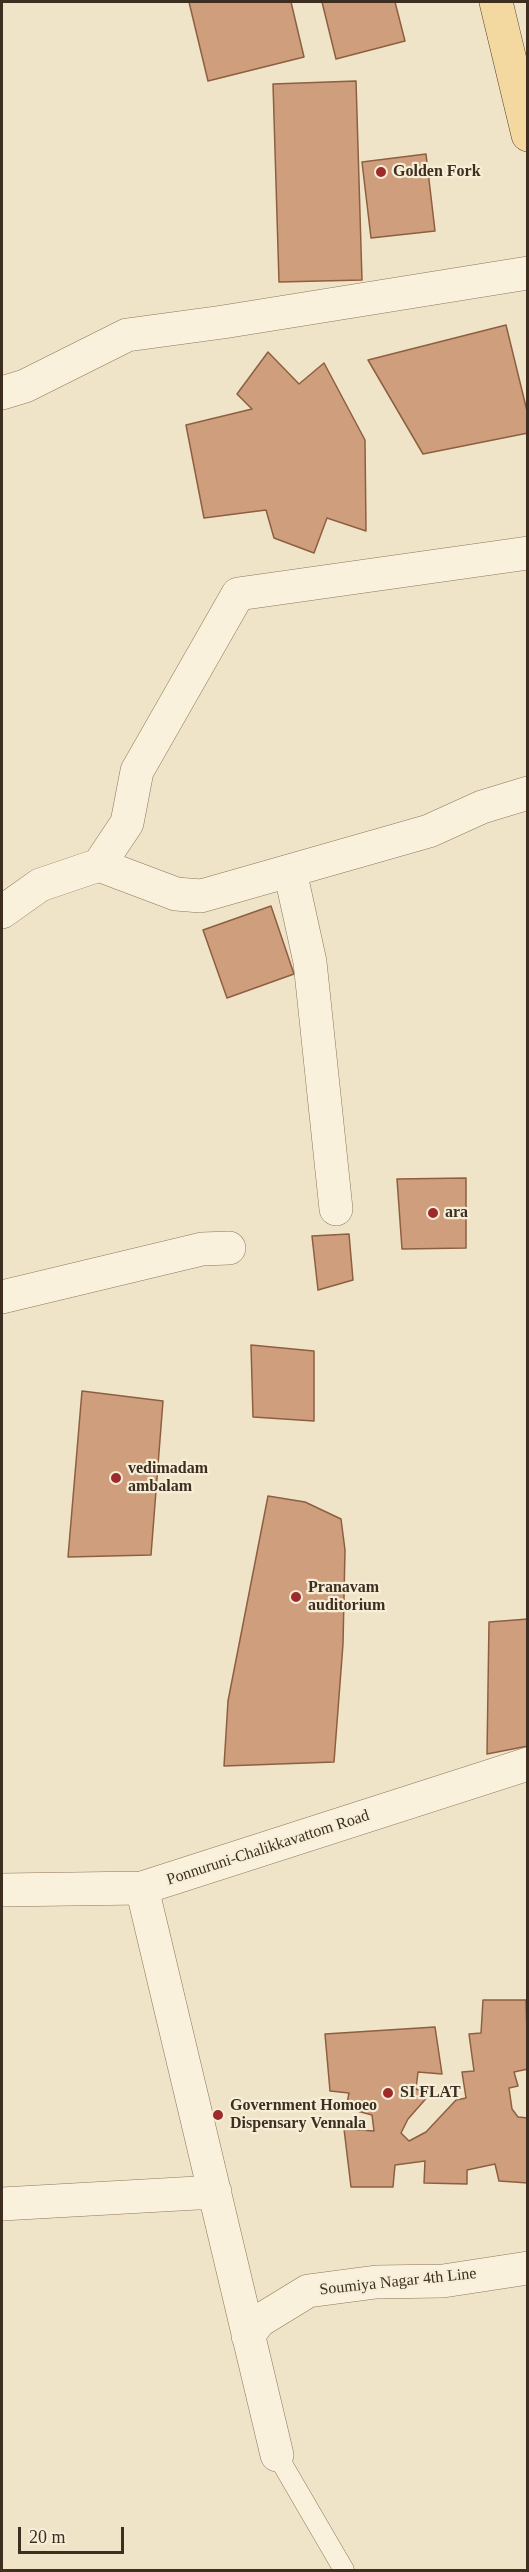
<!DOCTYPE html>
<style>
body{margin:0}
#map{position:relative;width:529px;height:2572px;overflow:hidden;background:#f0e4c8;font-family:Georgia,serif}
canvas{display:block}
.frame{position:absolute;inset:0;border:3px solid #3d2e20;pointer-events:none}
.scale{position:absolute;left:18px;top:2527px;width:106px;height:27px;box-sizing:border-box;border:3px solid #3d2e20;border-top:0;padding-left:8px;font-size:18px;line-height:21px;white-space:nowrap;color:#3d2e20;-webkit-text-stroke:4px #f7eed8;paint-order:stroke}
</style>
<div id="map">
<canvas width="529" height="2572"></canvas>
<div class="frame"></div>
<div class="scale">20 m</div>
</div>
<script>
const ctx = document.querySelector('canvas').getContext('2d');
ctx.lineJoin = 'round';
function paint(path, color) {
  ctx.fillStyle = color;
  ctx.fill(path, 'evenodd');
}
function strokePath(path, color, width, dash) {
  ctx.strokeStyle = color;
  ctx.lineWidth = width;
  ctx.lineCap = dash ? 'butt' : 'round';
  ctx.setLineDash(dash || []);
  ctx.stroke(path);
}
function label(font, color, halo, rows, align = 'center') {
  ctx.font = font + ' Georgia,serif';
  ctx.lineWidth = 4.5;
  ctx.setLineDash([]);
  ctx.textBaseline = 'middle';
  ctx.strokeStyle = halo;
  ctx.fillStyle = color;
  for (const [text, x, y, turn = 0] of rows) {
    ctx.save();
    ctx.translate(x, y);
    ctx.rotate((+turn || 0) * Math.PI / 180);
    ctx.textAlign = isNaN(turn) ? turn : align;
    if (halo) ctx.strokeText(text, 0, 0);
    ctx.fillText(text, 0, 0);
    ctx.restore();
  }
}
const building = new Path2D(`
 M 189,2 L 291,2 L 304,57 L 208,81 Z
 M 322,2 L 395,2 L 405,41 L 336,59 Z
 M 356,81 L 362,280 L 279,282 L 273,84 Z
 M 426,154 L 435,231 L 371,238 L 362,162 Z
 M 506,325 L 528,415 L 528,433 L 423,454 L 368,360 Z
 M 268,352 L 299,384 L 324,363 L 365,440 L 366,531 L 327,518 L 314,553 L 274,538 L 266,510 L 204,518 L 186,425 L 252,409 L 237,394 Z
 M 271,906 L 294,974 L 227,998 L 203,930 Z
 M 466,1178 L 466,1248 L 402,1249 L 397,1179 Z
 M 349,1234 L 353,1280 L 318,1290 L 312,1236 Z
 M 251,1345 L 314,1351 L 314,1421 L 253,1417 Z
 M 82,1391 L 163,1401 L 151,1555 L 68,1557 Z
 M 268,1496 L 305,1502 L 341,1519 L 345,1550 L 343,1644 L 334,1762 L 224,1766 L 228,1701 Z
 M 528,1619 L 528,1746 L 487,1754 L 489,1622 Z
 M 483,2000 L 526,2000 L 528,2069 L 514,2072 L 518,2086 L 509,2088 L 512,2109 L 518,2117 L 528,2118 L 528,2183 L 499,2181 L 495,2164 L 467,2170 L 467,2184 L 424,2183 L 425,2161 L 395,2165 L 393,2187 L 351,2187 L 344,2129 L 374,2131 L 372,2115 L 346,2108 L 349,2093 L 330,2091 L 325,2034 L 435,2027 L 442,2074 L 418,2072 L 416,2089 L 430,2094 L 408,2119 L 401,2133 L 409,2141 L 426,2132 L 456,2100 L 466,2098 L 462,2072 L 474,2071 L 469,2034 L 481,2033 Z`);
paint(building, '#cf9f7d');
strokePath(building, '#8d5f41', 1.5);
const service = new Path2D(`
 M 277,2455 L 344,2570`);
const minor = new Path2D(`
 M 2,393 L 25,386 L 127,335 L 223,322 L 528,273
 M 99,865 L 176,894 L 201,896 L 429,831 L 482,807 L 528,793
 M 290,871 L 310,962 L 336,1209
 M 2,912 L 40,885 L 99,865 L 127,823 L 137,771 L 238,594 L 528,553
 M 2,1297 L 202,1249 L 229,1248
 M 142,1888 L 277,2455
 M 2,2204 L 215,2192
 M 248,2336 L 259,2321 L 308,2291 L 376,2282 L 443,2281 L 528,2268`);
const tertiary = new Path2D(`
 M 2,1890 L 142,1888 L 528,1764`);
const primary = new Path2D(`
 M 496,2 L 528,135`);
strokePath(service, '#8d765c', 21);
strokePath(minor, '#8d765c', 34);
strokePath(tertiary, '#8d765c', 34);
strokePath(primary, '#5b4430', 34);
strokePath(service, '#faf1dc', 20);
strokePath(minor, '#faf1dc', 33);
strokePath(tertiary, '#faf1dc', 33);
strokePath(primary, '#f3d9a0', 33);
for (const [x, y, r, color] of [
 [381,172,6,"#9e2a2b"],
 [433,1213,6,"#9e2a2b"],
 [116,1478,6,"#9e2a2b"],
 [296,1597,6,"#9e2a2b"],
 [388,2093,6,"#9e2a2b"],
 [218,2115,6,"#9e2a2b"]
]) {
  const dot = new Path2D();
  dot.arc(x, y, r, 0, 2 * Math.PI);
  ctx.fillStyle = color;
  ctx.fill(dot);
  strokePath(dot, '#f7eed8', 2);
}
label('bold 16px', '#3d2e20', '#f7eed8', [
 ["Golden Fork",393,172],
 ["ara",445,1213],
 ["vedimadam",128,1469],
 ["ambalam",128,1487],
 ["Pranavam",308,1588],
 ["auditorium",308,1606],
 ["SI FLAT",400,2093],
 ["Government Homoeo",230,2106],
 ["Dispensary Vennala",230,2124]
], 'left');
label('16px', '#3d2e20', '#f7eed8', [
 ["Ponnuruni-Chalikkavattom Road",268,1848,-18],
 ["Soumiya Nagar 4th Line",398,2282,-6]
]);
</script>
